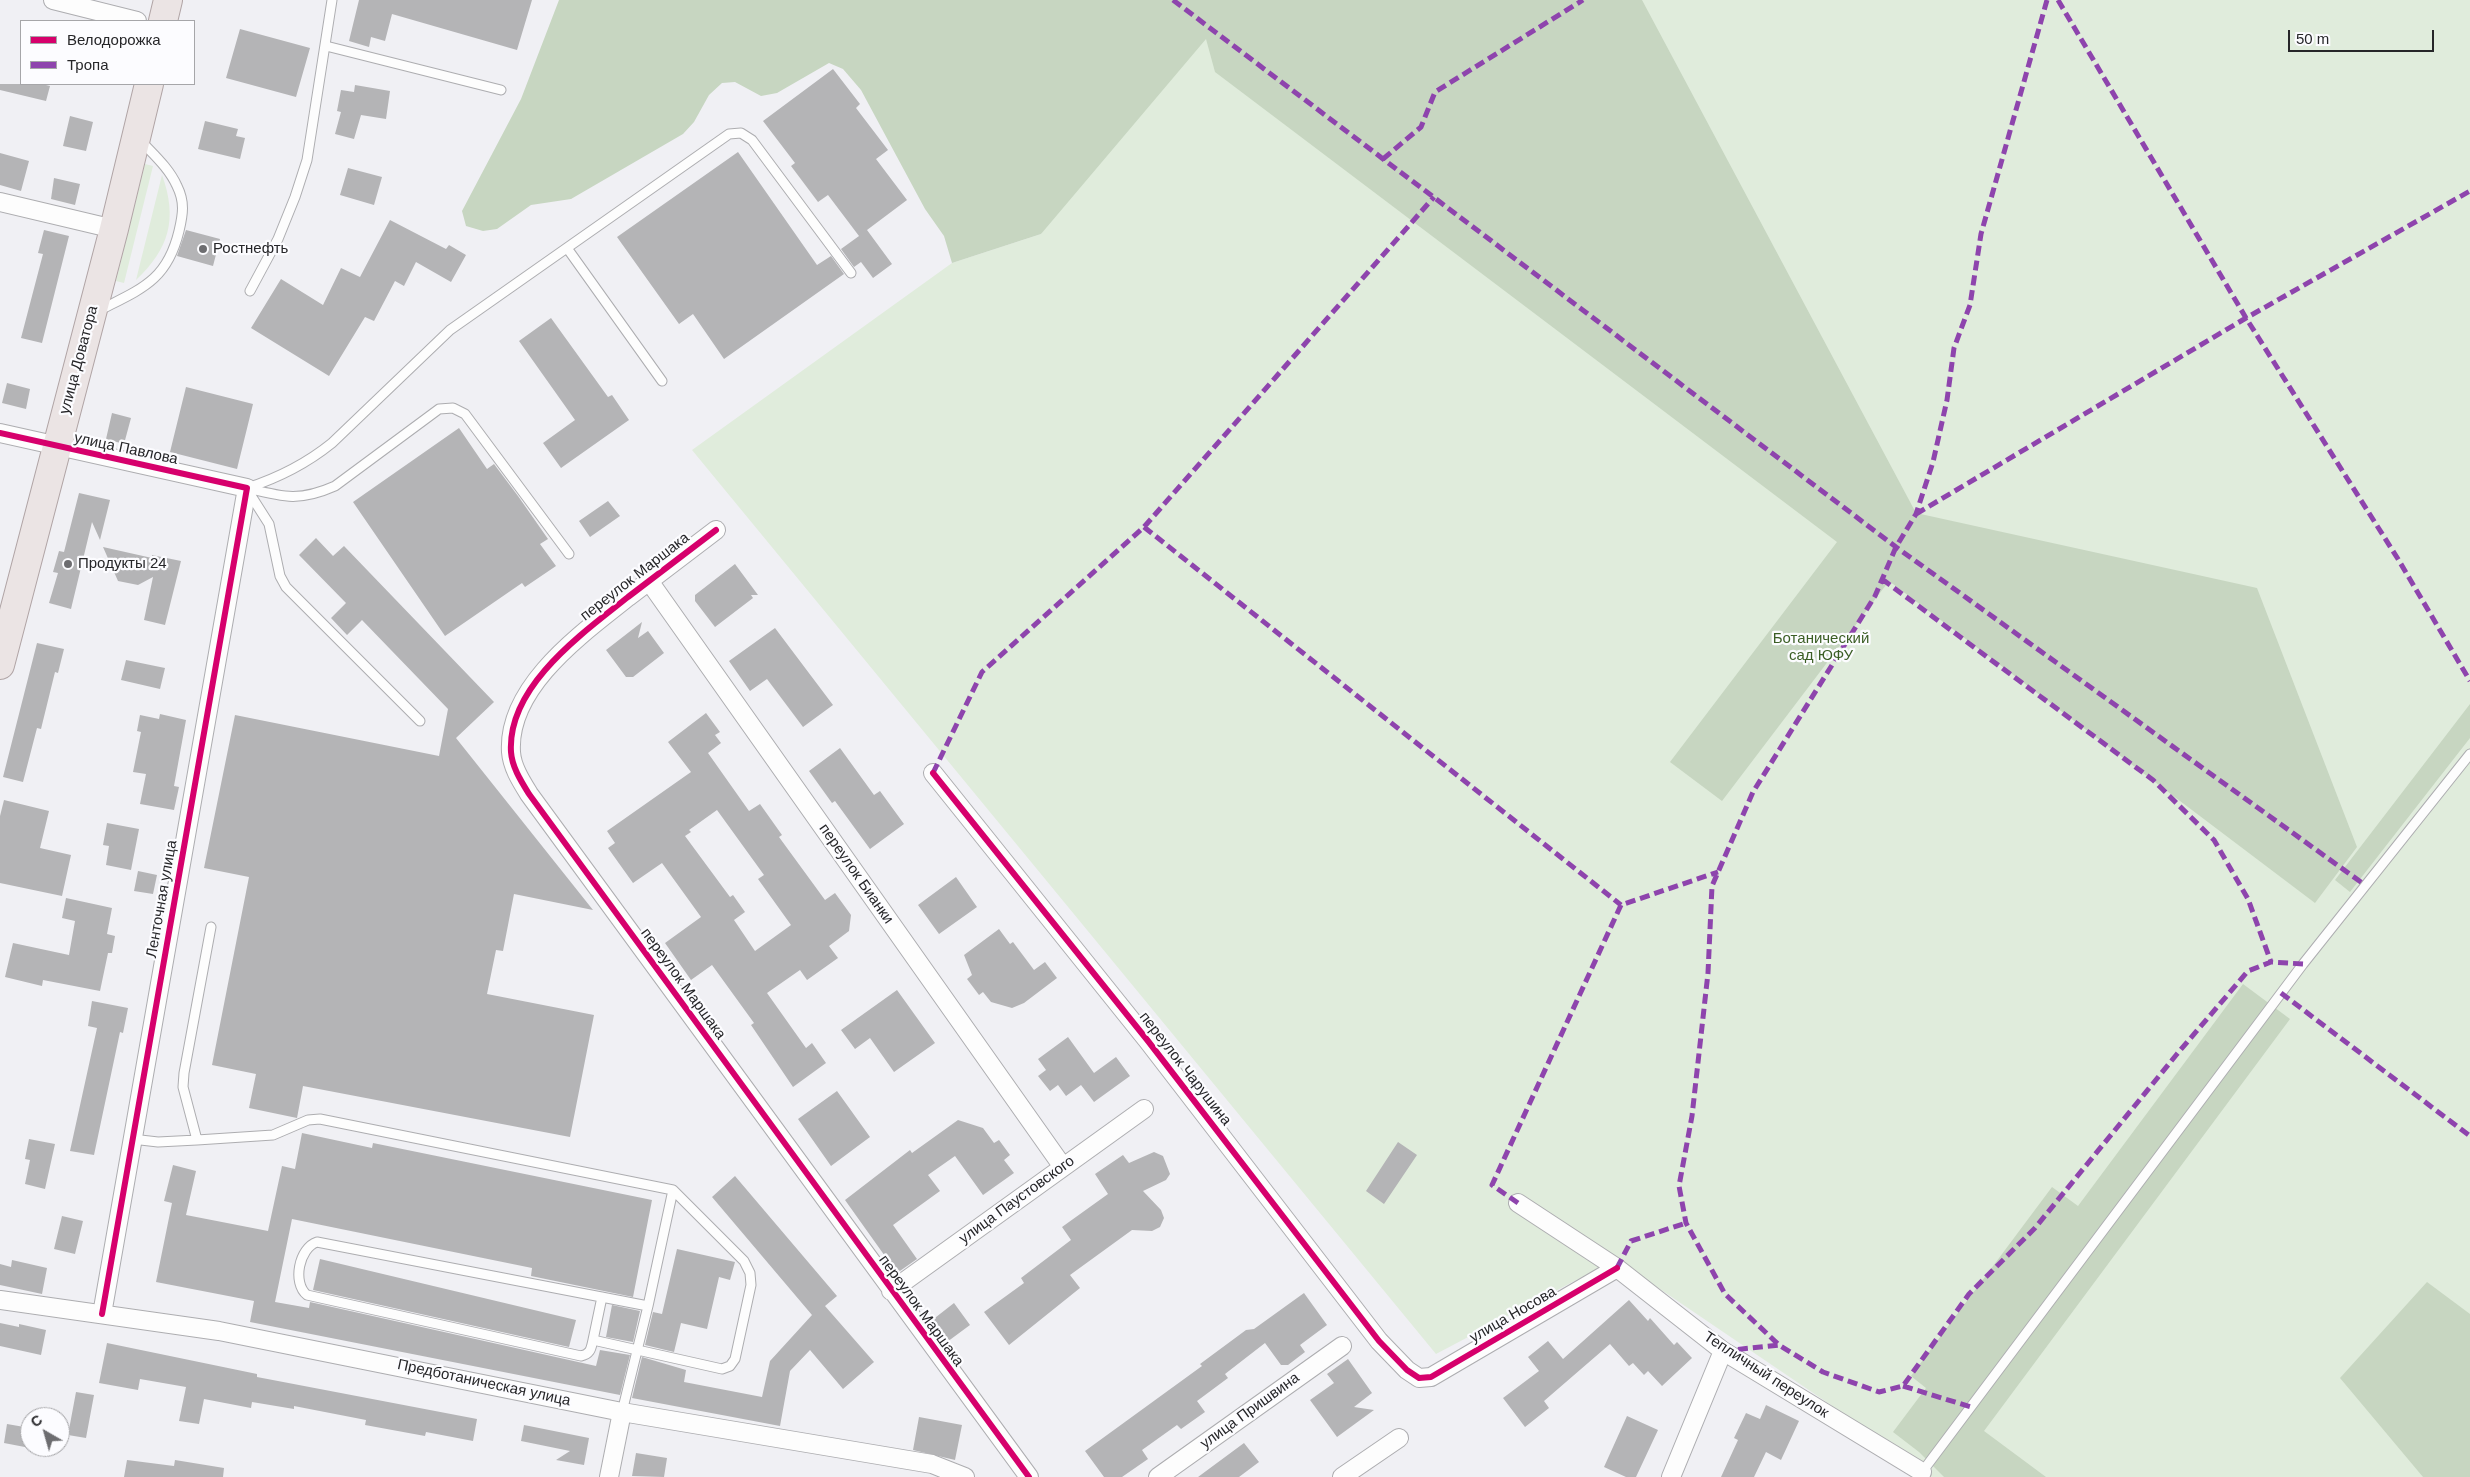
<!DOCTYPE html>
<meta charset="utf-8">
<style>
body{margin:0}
#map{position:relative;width:2470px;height:1477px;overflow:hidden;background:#f0f0f4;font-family:Helvetica,sans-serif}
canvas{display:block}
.legend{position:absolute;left:20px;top:20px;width:175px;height:65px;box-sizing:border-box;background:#fcfcff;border:1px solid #a6a6a9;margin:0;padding:6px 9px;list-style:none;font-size:15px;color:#262629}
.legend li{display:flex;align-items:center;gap:10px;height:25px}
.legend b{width:25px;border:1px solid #a6a6a9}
.north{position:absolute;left:20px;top:1407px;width:50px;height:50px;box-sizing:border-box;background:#fcfcff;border:1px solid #a6a6a9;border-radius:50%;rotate:322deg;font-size:14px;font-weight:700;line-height:20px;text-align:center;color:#262629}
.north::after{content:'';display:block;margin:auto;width:18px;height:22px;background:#6d6d70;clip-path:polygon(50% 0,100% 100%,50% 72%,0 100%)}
.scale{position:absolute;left:2288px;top:30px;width:146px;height:22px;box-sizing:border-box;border:2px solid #262629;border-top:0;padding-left:6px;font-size:15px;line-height:18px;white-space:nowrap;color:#262629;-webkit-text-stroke:4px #fcfcff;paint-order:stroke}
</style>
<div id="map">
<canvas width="2470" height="1477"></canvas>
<ul class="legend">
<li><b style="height:6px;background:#d6006c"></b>Велодорожка</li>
<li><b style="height:6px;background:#8e44ad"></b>Тропа</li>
</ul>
<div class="north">С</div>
<div class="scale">50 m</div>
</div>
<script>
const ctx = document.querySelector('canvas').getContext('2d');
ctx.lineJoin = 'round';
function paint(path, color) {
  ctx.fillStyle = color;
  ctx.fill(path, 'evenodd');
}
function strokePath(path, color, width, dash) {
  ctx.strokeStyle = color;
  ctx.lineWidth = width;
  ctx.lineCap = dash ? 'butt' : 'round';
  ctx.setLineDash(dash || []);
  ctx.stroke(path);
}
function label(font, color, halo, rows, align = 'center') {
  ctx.font = font + ' Helvetica,sans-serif';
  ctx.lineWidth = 4.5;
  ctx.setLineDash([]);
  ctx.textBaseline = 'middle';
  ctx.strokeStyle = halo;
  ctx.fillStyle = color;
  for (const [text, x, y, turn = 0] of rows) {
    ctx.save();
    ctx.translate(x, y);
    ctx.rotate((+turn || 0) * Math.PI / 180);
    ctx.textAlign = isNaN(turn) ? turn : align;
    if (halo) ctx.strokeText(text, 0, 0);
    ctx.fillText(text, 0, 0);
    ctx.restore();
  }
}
paint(new Path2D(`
 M 1168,0 L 2470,0 L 2470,1477 L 1931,1477 L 1909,1458 L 1623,1264 L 1601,1267 L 1436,1354 L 692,450 L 952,263 L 1041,234 Z
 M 145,164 L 153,166 L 124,283 L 116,281 Z
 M 162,175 C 178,219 169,249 136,280 Z`), '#e0ecdc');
paint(new Path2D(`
 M 559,0 L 1642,0 L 1916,513 L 2257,588 L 2357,847 L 2315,903 L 1889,581 L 1722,801 L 1670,762 L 1837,542 L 1215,72 L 1206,39 L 1041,234 L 952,263 L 944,236 L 925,209 L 861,90 L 843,69 L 829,63 L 777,93 L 761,96 L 735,82 L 722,83 L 709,95 L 694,122 L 683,134 L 571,199 L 531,205 L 497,229 L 483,231 L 466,226 L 462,211 L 521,99 Z
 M 2470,704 L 2470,738 L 2350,892 L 2335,880 Z
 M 2243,984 L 2290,1019 L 1984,1431 L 2046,1477 L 1944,1477 L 1919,1452 L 1893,1432 L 1926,1388 L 1911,1376 L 2052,1187 L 2078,1206 Z
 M 2427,1282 L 2470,1314 L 2470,1477 L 2423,1477 L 2340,1378 Z`), '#c7d6c1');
paint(new Path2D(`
 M 359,0 L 532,0 L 517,50 L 392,14 L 385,41 L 371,37 L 369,47 L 349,41 Z
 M 240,29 L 310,48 L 296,97 L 226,78 Z
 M 833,69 L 860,104 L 856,108 L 888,150 L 876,159 L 907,200 L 867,230 L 892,264 L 873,278 L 861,262 L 854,267 L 841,249 L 859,236 L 828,195 L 818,202 L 791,166 L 795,163 L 763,121 Z
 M 0,84 L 42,84 L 50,86 L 46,101 L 0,90 Z
 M 355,85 L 390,91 L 386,119 L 361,115 L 354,139 L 335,134 L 341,112 L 337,111 L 341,90 L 354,92 Z
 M 70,116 L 93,122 L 86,151 L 63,146 Z
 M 205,121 L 238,129 L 236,136 L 245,138 L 240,159 L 198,149 Z
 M 738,152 L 817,265 L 831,256 L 844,274 L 724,359 L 693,314 L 679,324 L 617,237 Z
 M 0,153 L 29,161 L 21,191 L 0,185 Z
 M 348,168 L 382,177 L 374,205 L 340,195 Z
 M 54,178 L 80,184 L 75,205 L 51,199 Z
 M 390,220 L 446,249 L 449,245 L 466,255 L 451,282 L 416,262 L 404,286 L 395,281 L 374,321 L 365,317 L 329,376 L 251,328 L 281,279 L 323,305 L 341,268 L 360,277 Z
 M 44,230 L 69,236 L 42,343 L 21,338 L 43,254 L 38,253 Z
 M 186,230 L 220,239 L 213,266 L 177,256 Z
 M 551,318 L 608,397 L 612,395 L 629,420 L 561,468 L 543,443 L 575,420 L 519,341 Z
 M 7,383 L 30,389 L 26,409 L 2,403 Z
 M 186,387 L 253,404 L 237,469 L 170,452 Z
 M 112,413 L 131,418 L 124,444 L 106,439 Z
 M 459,428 L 487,469 L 494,464 L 518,496 L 548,539 L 540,544 L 556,566 L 525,587 L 522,583 L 445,636 L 353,502 Z
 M 79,493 L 110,500 L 100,540 L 92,522 L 71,609 L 49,603 L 58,573 L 53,572 L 59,551 L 64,552 Z
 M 608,501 L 620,516 L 590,537 L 579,521 Z
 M 316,538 L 333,556 L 344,546 L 494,702 L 456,738 L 593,910 L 514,894 L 503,951 L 496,950 L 487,994 L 594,1015 L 570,1137 L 303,1086 L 297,1118 L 249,1108 L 256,1074 L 212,1065 L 249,877 L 204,868 L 235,715 L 439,756 L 448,709 L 362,620 L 347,635 L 331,618 L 346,603 L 299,555 Z
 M 103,547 L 152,558 L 152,555 L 181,561 L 165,625 L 144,620 L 153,577 L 138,585 L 118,581 Z
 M 735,564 L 758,595 L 751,595 L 753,598 L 715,627 L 695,601 L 695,595 Z
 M 642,622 L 638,638 L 648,631 L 664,653 L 633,677 L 626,677 L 606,650 Z
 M 775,628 L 833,705 L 803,727 L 767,679 L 750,691 L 729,661 Z
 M 37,643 L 64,649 L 58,673 L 55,672 L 41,729 L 37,728 L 23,782 L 3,777 Z
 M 126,660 L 165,668 L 160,689 L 121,680 Z
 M 706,713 L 720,732 L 715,735 L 721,743 L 708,753 L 749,811 L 760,804 L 782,835 L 779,837 L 825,900 L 835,893 L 851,915 L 849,931 L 829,946 L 838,958 L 807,980 L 800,970 L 767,993 L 806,1048 L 812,1043 L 826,1063 L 793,1087 L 751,1025 L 754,1023 L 712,965 L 691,980 L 665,943 L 701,917 L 662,863 L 633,883 L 608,848 L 615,843 L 607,831 L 691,772 L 668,742 ZM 717,810 L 764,875 L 758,879 L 791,925 L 755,951 L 734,920 L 745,912 L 733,895 L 730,897 L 685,836 L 691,832 L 689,830 Z
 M 160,714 L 186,720 L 174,786 L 179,787 L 174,810 L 140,804 L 146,774 L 133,772 L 141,732 L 137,731 L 140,715 L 159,719 Z
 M 840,748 L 874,795 L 880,791 L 904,824 L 870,849 L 835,801 L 832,803 L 809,771 Z
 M 4,800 L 49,811 L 40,848 L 71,855 L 62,896 L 0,883 L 0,816 Z
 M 107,823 L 139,829 L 131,870 L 106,865 L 109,846 L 103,845 Z
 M 138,871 L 157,875 L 153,894 L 134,891 Z
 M 956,877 L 977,907 L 939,934 L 918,905 Z
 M 66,898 L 112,908 L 107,934 L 115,936 L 112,953 L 108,953 L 100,991 L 43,980 L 42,986 L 5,977 L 13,943 L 69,955 L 75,921 L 62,918 Z
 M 999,929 L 1010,944 L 1013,942 L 1034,970 L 1045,962 L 1057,978 L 1024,1003 L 1012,1008 L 991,1002 L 983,992 L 979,995 L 967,979 L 972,975 L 964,955 Z
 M 897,990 L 935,1043 L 894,1072 L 870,1038 L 855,1049 L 841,1030 Z
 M 92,1001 L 128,1008 L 123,1033 L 120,1032 L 94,1155 L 70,1151 L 97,1028 L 88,1026 Z
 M 1068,1037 L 1094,1073 L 1116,1057 L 1130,1076 L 1094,1102 L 1081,1085 L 1066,1096 L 1058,1085 L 1050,1091 L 1038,1076 L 1046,1070 L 1038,1059 Z
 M 837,1091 L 870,1137 L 831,1166 L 798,1119 Z
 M 958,1120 L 983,1128 L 994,1143 L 999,1140 L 1010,1155 L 1004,1160 L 1014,1173 L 983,1195 L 955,1156 L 928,1175 L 940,1191 L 893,1225 L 917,1259 L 897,1273 L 845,1200 L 910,1150 L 912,1153 Z
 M 302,1133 L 372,1148 L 373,1143 L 652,1200 L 633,1297 L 531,1276 L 532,1268 L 292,1219 L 275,1302 L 309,1308 L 310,1302 L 596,1366 L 600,1350 L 630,1355 L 620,1395 L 250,1322 L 254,1301 L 156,1282 L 172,1203 L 164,1201 L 173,1165 L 196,1171 L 186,1215 L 268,1231 L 282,1166 L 295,1169 Z
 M 29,1139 L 55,1144 L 45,1189 L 25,1184 L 30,1160 L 25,1159 Z
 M 1398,1142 L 1417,1155 L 1384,1204 L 1366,1191 Z
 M 1154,1152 L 1163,1156 L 1170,1174 L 1166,1180 L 1143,1191 L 1161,1210 L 1164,1218 L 1160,1227 L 1152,1231 L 1132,1230 L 1070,1275 L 1080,1288 L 1009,1345 L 984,1312 L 1024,1283 L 1021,1278 L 1071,1240 L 1062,1227 L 1108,1194 L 1095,1174 L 1123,1155 L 1129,1163 Z
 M 735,1176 L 837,1296 L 825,1306 L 874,1362 L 843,1389 L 810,1350 L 790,1371 L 780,1426 L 632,1398 L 642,1357 L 686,1370 L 684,1382 L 762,1397 L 770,1361 L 812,1315 L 712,1197 Z
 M 62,1216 L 83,1221 L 75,1254 L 54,1249 Z
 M 677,1249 L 735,1262 L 730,1280 L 719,1277 L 707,1329 L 681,1323 L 674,1352 L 645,1345 L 653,1312 L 662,1314 Z
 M 320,1259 L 576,1320 L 569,1347 L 313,1290 Z
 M 12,1260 L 47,1268 L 42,1294 L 0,1285 L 0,1264 L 11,1267 Z
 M 1304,1293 L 1327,1325 L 1300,1345 L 1305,1352 L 1288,1365 L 1281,1365 L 1265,1343 L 1225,1374 L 1228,1378 L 1197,1401 L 1205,1412 L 1181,1429 L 1177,1425 L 1142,1450 L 1148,1459 L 1122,1477 L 1104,1477 L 1085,1451 L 1202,1366 L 1200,1364 L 1246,1330 L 1254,1329 Z
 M 1629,1300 L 1648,1321 L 1650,1318 L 1674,1345 L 1677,1342 L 1692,1358 L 1662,1386 L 1648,1371 L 1644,1375 L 1633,1363 L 1629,1366 L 1610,1344 L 1544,1401 L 1549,1408 L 1525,1427 L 1503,1398 L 1539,1371 L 1528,1357 L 1548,1341 L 1563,1359 Z
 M 954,1303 L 970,1325 L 947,1342 L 931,1321 Z
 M 612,1305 L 640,1311 L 633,1342 L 606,1337 Z
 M 0,1323 L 19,1327 L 19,1324 L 46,1330 L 41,1355 L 0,1346 Z
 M 107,1343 L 257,1374 L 257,1377 L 477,1419 L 473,1441 L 426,1432 L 425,1436 L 365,1425 L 366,1420 L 294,1406 L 294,1409 L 252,1402 L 251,1408 L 204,1399 L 199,1424 L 179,1421 L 186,1387 L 140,1379 L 138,1390 L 99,1383 Z
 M 1348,1359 L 1372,1393 L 1354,1407 L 1374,1410 L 1337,1437 L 1310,1400 L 1334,1383 L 1327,1374 Z
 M 76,1392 L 94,1395 L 86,1438 L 68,1435 Z
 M 1766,1405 L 1799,1421 L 1781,1460 L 1766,1452 L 1754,1477 L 1721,1477 L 1738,1440 L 1734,1438 L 1746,1413 L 1760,1419 Z
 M 1627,1416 L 1658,1430 L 1636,1477 L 1626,1477 L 1604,1467 Z
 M 919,1417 L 962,1425 L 955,1460 L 913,1450 Z
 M 7,1424 L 30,1428 L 30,1448 L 4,1443 Z
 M 524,1425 L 589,1438 L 584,1465 L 556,1460 L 570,1451 L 521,1441 Z
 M 1244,1443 L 1259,1462 L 1239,1477 L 1198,1477 Z
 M 636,1453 L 667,1458 L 664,1477 L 632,1476 Z
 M 127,1460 L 174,1466 L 175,1460 L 224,1468 L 223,1477 L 124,1477 Z`), '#b4b4b6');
const service = new Path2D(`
 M 326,46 L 501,90
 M 567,248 L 662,381
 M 250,291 L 278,239 L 295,197 L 307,160 L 332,0
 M 98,311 C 141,289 167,281 179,231 C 183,214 185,202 177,186 C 169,168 154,155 141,141
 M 247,488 C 278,478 306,464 332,443 L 450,330 L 729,134 L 741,133 L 752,140 L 851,273
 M 247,488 C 283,497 299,502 335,486 L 439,409 L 453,408 L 465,414 L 569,554
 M 248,491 L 269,524 L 280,576 L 286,587 L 420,721
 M 211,927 L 184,1073 L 183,1087 L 197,1140 L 273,1135 L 308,1120 L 320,1119 L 673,1190 L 648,1306 L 622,1412
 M 132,1139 L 158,1142 L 197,1140
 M 648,1306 L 317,1242 C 299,1248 292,1283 307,1295 L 581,1356 C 591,1354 591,1348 593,1340 L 722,1369 L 730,1366 L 735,1359 L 751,1285 L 750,1273 L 744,1261 L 673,1190
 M 593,1340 L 602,1297
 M 1922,1472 L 2303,964 L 2470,754`);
const minor = new Path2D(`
 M 53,0 L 137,21
 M 0,202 L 114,229
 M 0,433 L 247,488 L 102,1314
 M 716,530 C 687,552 657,575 628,597 C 583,633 507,686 511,752 C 512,767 521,781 529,794 L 1029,1477
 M 649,581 L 1063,1167
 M 933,773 L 1148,1041 L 1379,1341 L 1407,1370 L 1419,1378 L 1431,1377 L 1617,1268
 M 1518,1203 L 1617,1268 L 1723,1351 L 1922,1472
 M 891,1291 L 1144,1109
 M 0,1300 L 219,1331 L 622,1412 L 932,1464 L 965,1477
 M 609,1477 L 622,1412
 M 1158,1477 L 1342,1346
 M 1342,1477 L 1399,1438
 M 1671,1477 L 1723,1351`);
const primary = new Path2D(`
 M 163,21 L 168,0
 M 0,665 L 114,229 L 149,84`);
strokePath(service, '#adadb0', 11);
strokePath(minor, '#adadb0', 20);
strokePath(primary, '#b0a4a5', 30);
strokePath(service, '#fdfdfd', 9);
strokePath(minor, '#fdfdfd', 18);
strokePath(primary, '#ebe4e4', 28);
strokePath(new Path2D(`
 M 1173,0 L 1896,547 L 2365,885
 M 2047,0 L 1981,234 L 1970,305 L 1954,348 L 1947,400 L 1933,462 L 1916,514 L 1896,547 L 1875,596 L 1753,792 L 1712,886 L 1708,973 L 1692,1116 L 1679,1186 L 1686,1223 L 1725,1294 L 1779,1345 L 1823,1372 L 1879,1392 L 1903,1386 L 1969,1294 L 2035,1228 L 2177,1054 L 2248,971 L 2271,962 L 2303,964
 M 2058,0 L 2246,318 L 2398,559 L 2470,681
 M 1383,159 L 1421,127 L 1435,92 L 1583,0
 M 1916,514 L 2246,318 L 2470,191
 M 1144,527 L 1621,905
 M 1882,579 L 2153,780 L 2214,840 L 2248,899 L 2271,962
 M 933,773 L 982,672 L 1144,527 L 1434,197
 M 2281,993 L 2470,1136
 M 1518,1203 L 1492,1185 L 1621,905 L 1718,872
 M 1617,1268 L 1631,1241 L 1686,1223
 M 1723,1351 L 1779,1345
 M 1903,1386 L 1971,1407`), '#8e44ad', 5, [10, 5]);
strokePath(new Path2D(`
 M 0,433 L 247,488 L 102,1314
 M 716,530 C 687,552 657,575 628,597 C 583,633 507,686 511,752 C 512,767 521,781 529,794 L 1029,1477
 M 933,773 L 1148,1041 L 1379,1341 L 1407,1370 L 1419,1378 L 1431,1377 L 1617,1268`), '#d6006c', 6);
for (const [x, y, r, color] of [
 [203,249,5,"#6d6d70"],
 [68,564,5,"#6d6d70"]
]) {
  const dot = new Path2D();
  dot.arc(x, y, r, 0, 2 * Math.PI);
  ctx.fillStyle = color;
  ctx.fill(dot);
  strokePath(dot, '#fcfcff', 2);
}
label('15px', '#262629', '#fcfcff', [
 ["Ростнефть",213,249],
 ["Продукты 24",78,564]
], 'left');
label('15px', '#262629', '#fcfcff', [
 ["улица Доватора",79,360,-75],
 ["улица Павлова",126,449,12],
 ["переулок Маршака",635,577,-38],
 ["переулок Бианки",856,874,55],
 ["Ленточная улица",162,899,-80],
 ["переулок Маршака",683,984,54],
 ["переулок Чарушина",1185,1069,52],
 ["улица Паустовского",1017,1200,-36],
 ["переулок Маршака",921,1311,54],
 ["улица Носова",1513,1315,-30],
 ["Тепличный переулок",1766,1375,33],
 ["Предботаническая улица",484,1383,12],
 ["улица Пришвина",1250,1411,-36]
]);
label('15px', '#3b5e25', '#fcfcff', [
 ["Ботанический",1821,639],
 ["сад ЮФУ",1821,656]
]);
</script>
